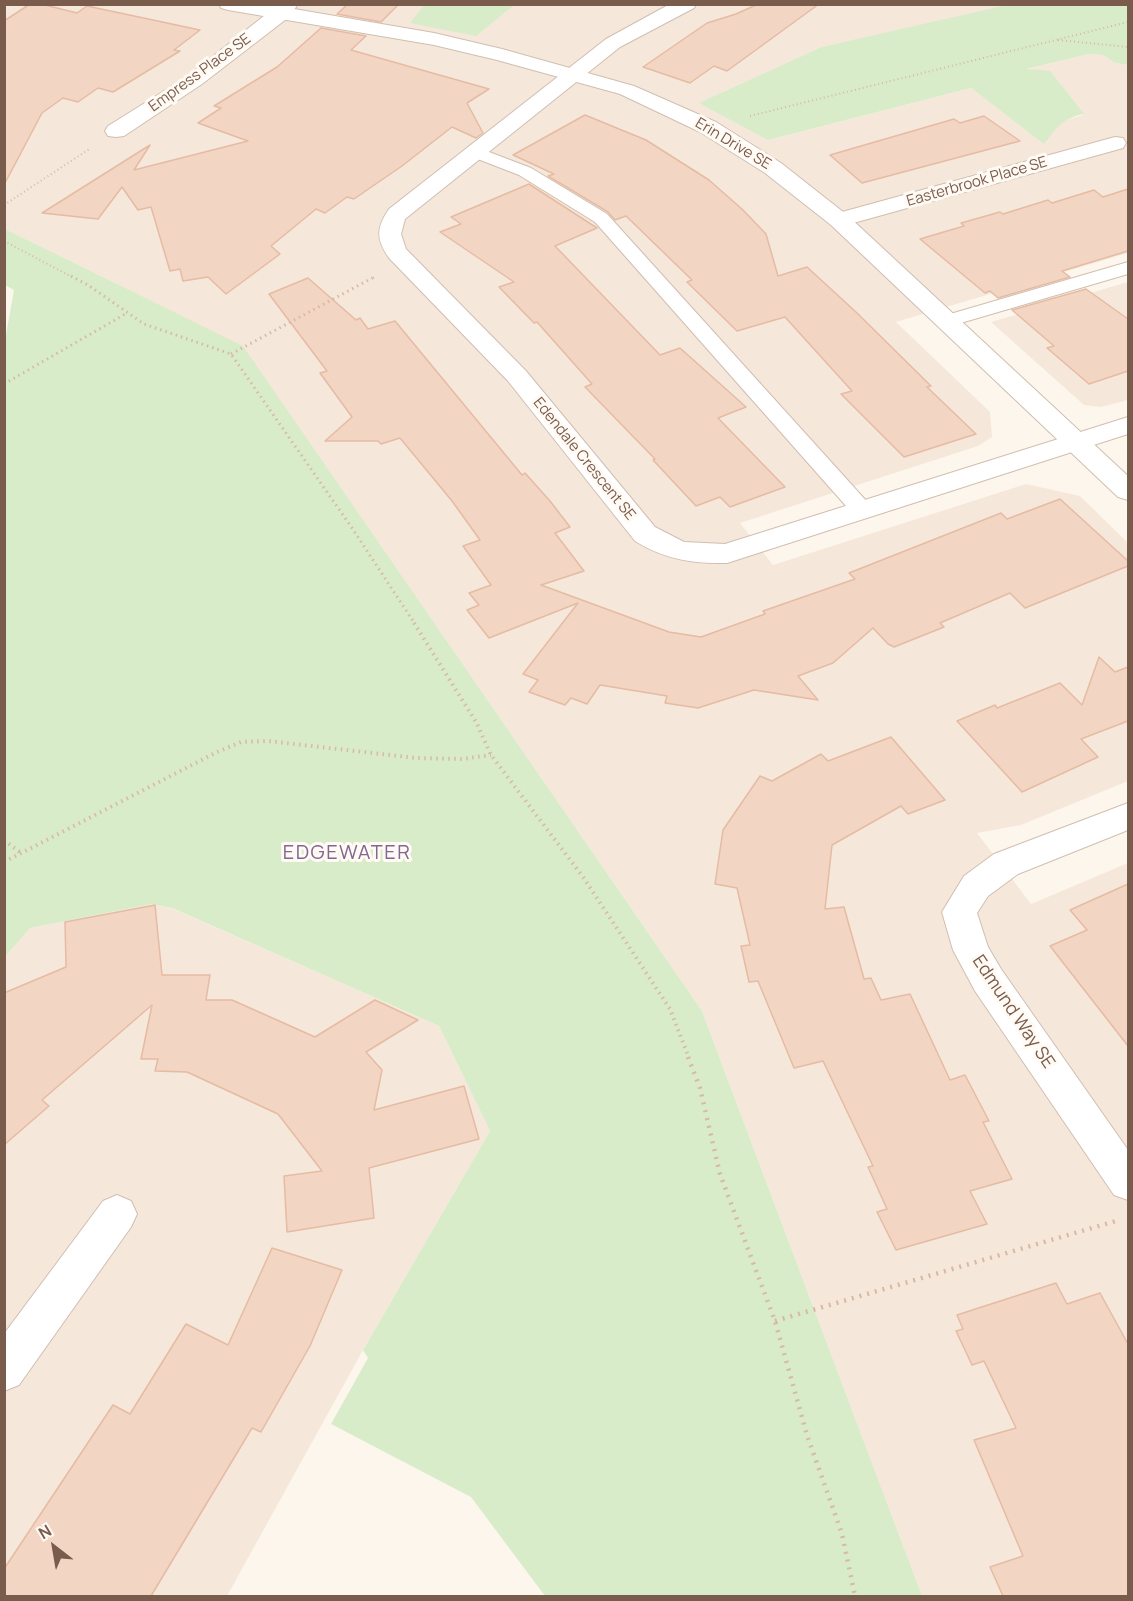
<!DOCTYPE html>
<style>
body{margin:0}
#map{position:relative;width:1133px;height:1601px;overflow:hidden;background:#fdf6ec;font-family:Manrope,sans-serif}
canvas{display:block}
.frame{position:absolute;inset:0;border:6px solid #7a5c4d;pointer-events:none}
.north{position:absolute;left:24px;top:1517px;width:60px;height:60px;-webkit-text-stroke:4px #fffaf3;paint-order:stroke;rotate:329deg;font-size:16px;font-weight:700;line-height:24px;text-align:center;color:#7a5c4d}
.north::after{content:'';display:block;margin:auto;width:21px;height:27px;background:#7a5c4d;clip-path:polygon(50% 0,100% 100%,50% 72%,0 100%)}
</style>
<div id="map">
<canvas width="1133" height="1601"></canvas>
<div class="frame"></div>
<div class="north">N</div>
</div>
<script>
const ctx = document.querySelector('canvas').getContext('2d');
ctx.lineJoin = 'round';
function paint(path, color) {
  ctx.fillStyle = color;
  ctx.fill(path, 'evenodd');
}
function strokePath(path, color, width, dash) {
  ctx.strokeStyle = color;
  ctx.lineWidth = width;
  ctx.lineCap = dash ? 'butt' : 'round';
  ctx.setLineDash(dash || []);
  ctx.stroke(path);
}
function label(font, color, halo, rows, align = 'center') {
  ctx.font = font + ' Manrope,sans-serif';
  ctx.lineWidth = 6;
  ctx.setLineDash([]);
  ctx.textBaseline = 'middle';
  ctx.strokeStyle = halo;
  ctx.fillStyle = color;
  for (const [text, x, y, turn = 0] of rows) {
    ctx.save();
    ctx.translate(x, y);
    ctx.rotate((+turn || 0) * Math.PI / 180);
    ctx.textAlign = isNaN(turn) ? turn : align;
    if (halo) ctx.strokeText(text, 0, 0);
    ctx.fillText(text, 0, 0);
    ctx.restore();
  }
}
paint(new Path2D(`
 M 4,5 L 1007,5 L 768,140 L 971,88 L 1044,143 L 1054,128 L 1063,121 L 1083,115 L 1024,70 L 1089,54 L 1103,55 L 1115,63 L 1128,65 L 1128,253 L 896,322 L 990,412 L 992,437 L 978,446 L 740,523 L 773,565 L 1026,484 L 1080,496 L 1128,543 L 1128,781 L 1021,825 L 977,833 L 1031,904 L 1128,863 L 1128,1596 L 922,1596 L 702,1011 L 243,347 L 5,229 Z
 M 1128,282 L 1128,400 L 1101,407 L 1084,405 L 991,322 Z
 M 152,904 L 171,908 L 439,1026 L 490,1131 L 363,1350 L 227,1596 L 5,1596 L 5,957 L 30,928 Z`), '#f5e8da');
paint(new Path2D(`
 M 425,4 L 514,4 L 514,5 L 476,36 L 410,23 Z
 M 1007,5 L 1128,5 L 1128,65 L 1115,63 L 1103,55 L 1089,54 L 1027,69 L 1050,71 L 1084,114 C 1063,118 1056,128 1044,144 L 971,88 L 768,140 L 699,103 L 822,47 Z
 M 5,229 L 243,346 L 702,1011 L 922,1596 L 545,1596 L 471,1497 L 331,1424 L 368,1358 L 363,1350 L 490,1131 L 439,1026 L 172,908 L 152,904 L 30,928 L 5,957 L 4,346 L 14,290 L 5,285 Z`), '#d8ecc9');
const building = new Path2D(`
 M 30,4 L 41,4 L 77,13 L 87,6 L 200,30 L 174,50 L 180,51 L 113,92 L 98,88 L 78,102 L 63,98 L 42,113 L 4,185 L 4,21 Z
 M 348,4 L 399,4 L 381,22 L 337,14 Z
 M 758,4 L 819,4 L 727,71 L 714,66 L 690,83 L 643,67 L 707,23 L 736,14 Z
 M 321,28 L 366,36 L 351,50 L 489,89 L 467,103 L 483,133 L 476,138 L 452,127 L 402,166 L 354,199 L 347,197 L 325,213 L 316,209 L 271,246 L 280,254 L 226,294 L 208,277 L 183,281 L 180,269 L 170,271 L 151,207 L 138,210 L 122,187 L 98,219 L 42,213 L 150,145 L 134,170 L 248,141 L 198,123 L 221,108 L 214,106 L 277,67 Z
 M 585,115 L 646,140 L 709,180 L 743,210 L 766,234 L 778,276 L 807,267 L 857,313 L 931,386 L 927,387 L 976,434 L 904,457 L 841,394 L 852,391 L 785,317 L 737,331 L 687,282 L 692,280 L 626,216 L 615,220 L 608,212 L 548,176 L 554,174 L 513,155 Z
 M 984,116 L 1020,141 L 862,183 L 830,155 L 954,119 L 960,123 Z
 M 529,184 L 597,228 L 555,246 L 660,355 L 680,348 L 746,407 L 718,418 L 785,487 L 730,507 L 720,497 L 696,506 L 653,460 L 655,459 L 585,387 L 592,384 L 537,322 L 534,323 L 499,287 L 514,282 L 440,232 L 461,224 L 451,217 Z
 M 1128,189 L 1128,251 L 1062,271 L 1070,277 L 998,298 L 990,291 L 985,293 L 920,239 L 964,226 L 961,223 L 1000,212 L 1003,214 L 1048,200 L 1052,203 L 1094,190 L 1103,197 Z
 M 308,278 L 356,320 L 360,318 L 368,329 L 395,321 L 522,475 L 525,473 L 550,501 L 570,527 L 555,533 L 584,571 L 541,585 L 669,632 L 701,637 L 765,614 L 763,611 L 855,579 L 849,573 L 1001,513 L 1007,519 L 1060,499 L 1128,561 L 1128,566 L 1025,608 L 1010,593 L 940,623 L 944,627 L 894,647 L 888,644 L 873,628 L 833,663 L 798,676 L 818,700 L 754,690 L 698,708 L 665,703 L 667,696 L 600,685 L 587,704 L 571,698 L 565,705 L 529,692 L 538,680 L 523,674 L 578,603 L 489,638 L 467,610 L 479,605 L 469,593 L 491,585 L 463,546 L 480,540 L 452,501 L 400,438 L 381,444 L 378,441 L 325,441 L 352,417 L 320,373 L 327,371 L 269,294 Z
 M 1086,289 L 1128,319 L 1128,371 L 1089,384 L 1047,348 L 1054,346 L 1012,310 Z
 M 1099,657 L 1115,672 L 1128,667 L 1128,721 L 1081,739 L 1098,757 L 1022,792 L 957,721 L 995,705 L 997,708 L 1060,683 L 1082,705 Z
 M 891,737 L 945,800 L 908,814 L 901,806 L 832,845 L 825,909 L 844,907 L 864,979 L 871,978 L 881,1000 L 910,994 L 950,1080 L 965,1075 L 989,1121 L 983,1122 L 1012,1179 L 970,1191 L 987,1224 L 896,1250 L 877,1212 L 887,1209 L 868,1167 L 873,1166 L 823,1061 L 794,1068 L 758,981 L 749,982 L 741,946 L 750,945 L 737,888 L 715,884 L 723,830 L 760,776 L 772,781 L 821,754 L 828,761 Z
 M 1128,884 L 1128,1046 L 1050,946 L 1087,930 L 1070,910 Z
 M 155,905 L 162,975 L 210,975 L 206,1000 L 232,1000 L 315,1037 L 375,1000 L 418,1020 L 366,1052 L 382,1070 L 374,1110 L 464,1086 L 479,1139 L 369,1168 L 374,1218 L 287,1232 L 284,1176 L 322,1171 L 278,1114 L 187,1072 L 155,1071 L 158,1059 L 141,1059 L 152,1005 L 42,1100 L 49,1106 L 4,1145 L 4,993 L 66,967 L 65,922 Z
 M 272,1248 L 342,1270 L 310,1346 L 261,1432 L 252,1428 L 151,1596 L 4,1596 L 4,1569 L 113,1405 L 130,1414 L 186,1324 L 228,1345 Z
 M 1056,1283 L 1067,1304 L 1100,1293 L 1128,1344 L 1128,1596 L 1003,1596 L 990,1567 L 1023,1556 L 974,1440 L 1016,1428 L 984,1361 L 972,1365 L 956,1331 L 963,1329 L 957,1315 Z`);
paint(building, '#f3d5c3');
strokePath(building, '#e6bba3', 1.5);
const service = new Path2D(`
 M 476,147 L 531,168 L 607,214 L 870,505 L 873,510 L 870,515 L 862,517 L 854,515 L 595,222 L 519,175 L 470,156 L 468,152 Z
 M 1128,262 L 1128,274 L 947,327 L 940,325 L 937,321 L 940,317 Z`);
const minor = new Path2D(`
 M 279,4 L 298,4 L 289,17 L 202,84 L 124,136 L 116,137 L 108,136 L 105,131 L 108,126 L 188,76 Z
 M 670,4 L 696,4 L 694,8 L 620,47 L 405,219 L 401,234 L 406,249 L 526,371 L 655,527 L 684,542 L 725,544 L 1128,417 L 1128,434 L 727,563 C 693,564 664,559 635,541 L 508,381 L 389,258 C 376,239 376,228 389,209 L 606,39 Z
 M 1115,137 L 1123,138 L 1126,143 L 1123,148 L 839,227 L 831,225 L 828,220 L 831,215 Z
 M 1128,803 L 1128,830 L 1018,874 L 988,896 L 977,913 L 988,947 L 1001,969 L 1128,1150 L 1128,1200 L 1114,1195 L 975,991 L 953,950 L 942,912 L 964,876 L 994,854 Z
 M 117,1195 L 131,1201 L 137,1214 L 131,1227 L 19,1385 L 4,1391 L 4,1334 L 103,1201 Z`);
const tertiary = new Path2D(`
 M 219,4 L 265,4 L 434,33 L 502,49 L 634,86 L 716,122 L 781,163 L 847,215 L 1128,476 L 1128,500 L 1118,497 L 831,225 L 765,173 L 700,132 L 620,94 L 497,60 L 434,45 L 228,10 L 221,8 Z`);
strokePath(service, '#d1beb0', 2);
strokePath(minor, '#d1beb0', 2);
strokePath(tertiary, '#d1beb0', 2);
strokePath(new Path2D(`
 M 1058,40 L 1128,47
 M 750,116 L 1128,22
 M 4,205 L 91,148
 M 4,241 L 74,278
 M 373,278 L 376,276`), '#d9b8a5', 2, [1, 3]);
strokePath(new Path2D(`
 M 71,276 L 88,285 L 144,324 L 231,354 L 352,528 L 415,624
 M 231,354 L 376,276
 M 4,384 L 127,313`), '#d9b8a5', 3, [1.5, 4]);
strokePath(new Path2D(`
 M 414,623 L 476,722 L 491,755 L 583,877 L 670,1009 L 689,1058
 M 4,840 L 21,853
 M 4,862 L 217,752 L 241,742 L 268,741 L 416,758 L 462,759 L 491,755`), '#d9b8a5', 4, [1.5, 4.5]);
strokePath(new Path2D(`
 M 688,1057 L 700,1088 L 720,1174 L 775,1321 L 807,1435 L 842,1534 L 855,1596
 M 775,1321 L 1116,1221`), '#d9b8a5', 4.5, [2, 6]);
paint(service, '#fff');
paint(minor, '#fff');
paint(tertiary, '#fff');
label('15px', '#7a5c4d', '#fffaf3', [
 ["Empress Place SE",200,73,-36],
 ["Erin Drive SE",733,144,31],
 ["Easterbrook Place SE",977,182,-16],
 ["Edendale Crescent SE",584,459,51]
]);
label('18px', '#7a5c4d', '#fffaf3', [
 ["Edmund Way SE",1013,1012,56]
]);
ctx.letterSpacing = '1.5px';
label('20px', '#846695', '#fffaf3', [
 ["EDGEWATER",347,853]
]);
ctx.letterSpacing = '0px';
</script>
